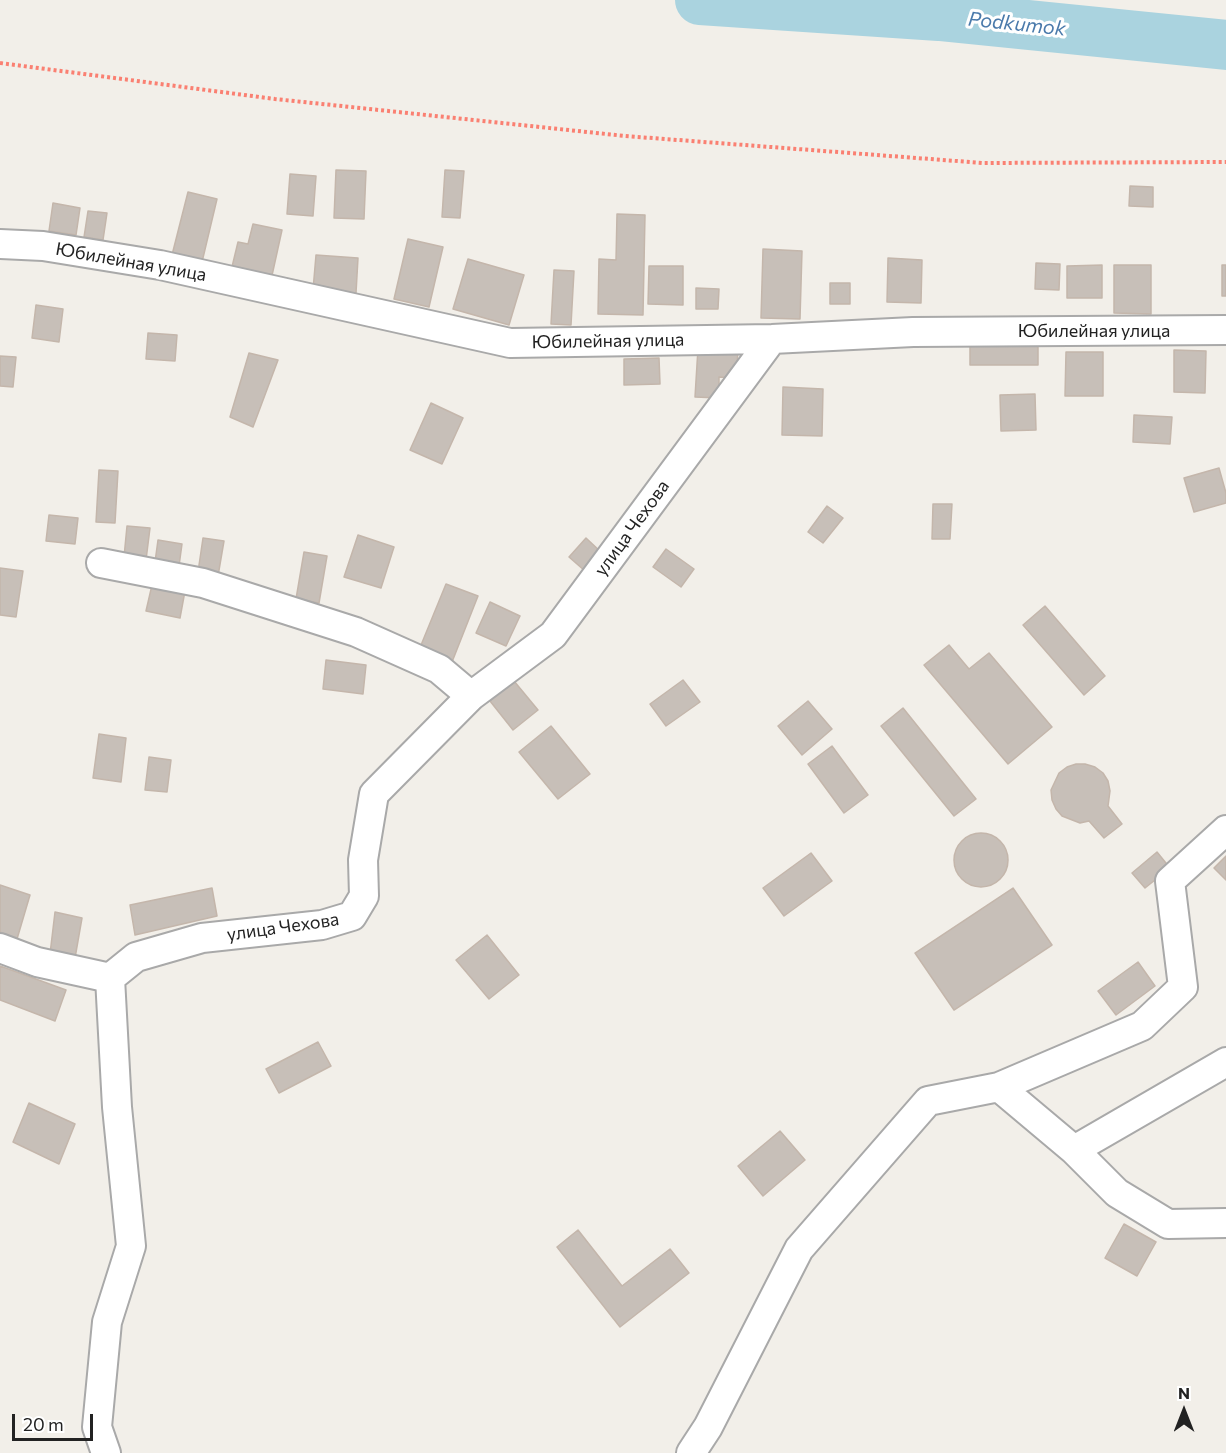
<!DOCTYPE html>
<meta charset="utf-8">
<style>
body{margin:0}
#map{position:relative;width:1226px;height:1453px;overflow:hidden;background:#f2efe9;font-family:Commissioner,sans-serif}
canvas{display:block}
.north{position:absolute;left:1154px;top:1381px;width:60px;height:60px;-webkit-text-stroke:4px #fff;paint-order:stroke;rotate:0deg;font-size:16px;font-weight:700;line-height:24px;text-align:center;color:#222}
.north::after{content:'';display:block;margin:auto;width:21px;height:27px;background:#222;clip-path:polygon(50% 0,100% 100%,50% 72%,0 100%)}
.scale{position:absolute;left:12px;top:1414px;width:81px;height:27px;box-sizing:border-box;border:3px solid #222;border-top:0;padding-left:8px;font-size:18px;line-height:21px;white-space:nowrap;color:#222;-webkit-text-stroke:4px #fff;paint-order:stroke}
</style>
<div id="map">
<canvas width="1226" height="1453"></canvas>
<div class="north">N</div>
<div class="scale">20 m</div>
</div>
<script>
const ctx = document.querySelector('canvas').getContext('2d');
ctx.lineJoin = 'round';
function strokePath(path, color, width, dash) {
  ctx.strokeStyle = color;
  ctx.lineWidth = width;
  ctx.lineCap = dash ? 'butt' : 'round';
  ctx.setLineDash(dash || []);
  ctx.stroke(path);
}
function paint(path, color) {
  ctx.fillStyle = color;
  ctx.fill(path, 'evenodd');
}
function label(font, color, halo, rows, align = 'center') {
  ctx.font = font + ' Commissioner,sans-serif';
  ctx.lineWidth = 6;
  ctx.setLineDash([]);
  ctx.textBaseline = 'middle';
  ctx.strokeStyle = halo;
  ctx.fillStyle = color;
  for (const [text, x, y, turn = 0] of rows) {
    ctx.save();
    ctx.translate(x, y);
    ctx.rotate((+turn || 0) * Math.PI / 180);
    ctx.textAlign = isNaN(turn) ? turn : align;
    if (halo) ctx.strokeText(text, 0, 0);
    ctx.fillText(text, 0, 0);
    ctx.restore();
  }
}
strokePath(new Path2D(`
 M 700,0 L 939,16 L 1226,45`), '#aad3df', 50);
const building = new Path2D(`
 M 336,170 L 366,171 L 364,219 L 334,218 Z
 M 445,170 L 464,171 L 460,218 L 442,217 Z
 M 290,174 L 316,176 L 313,216 L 287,214 Z
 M 1130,186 L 1153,187 L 1153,207 L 1129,206 Z
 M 188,192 L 217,199 L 202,262 L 172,255 Z
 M 53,203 L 80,208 L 76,235 L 49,231 Z
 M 88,211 L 107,213 L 103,240 L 84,237 Z
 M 617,214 L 645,215 L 643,315 L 598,314 L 599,259 L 616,260 Z
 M 253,224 L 282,230 L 271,280 L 231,271 L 238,242 L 248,244 Z
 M 408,239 L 443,247 L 429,307 L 394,299 Z
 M 763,249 L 802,251 L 800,319 L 761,318 Z
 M 316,255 L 358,258 L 356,293 L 313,290 Z
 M 888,258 L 922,260 L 921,303 L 887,302 Z
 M 468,259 L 524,275 L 509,325 L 453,309 Z
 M 1036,263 L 1060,264 L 1059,290 L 1035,289 Z
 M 1102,265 L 1102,298 L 1067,298 L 1067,266 Z
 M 1114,265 L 1151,265 L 1151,314 L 1114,313 Z
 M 1222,265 L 1226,265 L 1226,296 L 1222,296 Z
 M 649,266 L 683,266 L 683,305 L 648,304 Z
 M 554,270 L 574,271 L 571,325 L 551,324 Z
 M 830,283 L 850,283 L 850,304 L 830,304 Z
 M 696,288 L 719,289 L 718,309 L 696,309 Z
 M 36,305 L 63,309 L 59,342 L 32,338 Z
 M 148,333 L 177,335 L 175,361 L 146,359 Z
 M 970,343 L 1038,343 L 1038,365 L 970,365 Z
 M 698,348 L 738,350 L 736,378 L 719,377 L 719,398 L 695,397 Z
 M 1174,350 L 1206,351 L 1205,393 L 1174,392 Z
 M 1066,352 L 1103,352 L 1103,396 L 1065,396 Z
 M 249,353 L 278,360 L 253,427 L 230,417 Z
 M 0,356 L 16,357 L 13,387 L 0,386 Z
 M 659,358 L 660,384 L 624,385 L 624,359 Z
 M 783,387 L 823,389 L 822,436 L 782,435 Z
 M 1035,394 L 1036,430 L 1001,431 L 1000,395 Z
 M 431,403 L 463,418 L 442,464 L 410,450 Z
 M 1134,415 L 1172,417 L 1170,444 L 1133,442 Z
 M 1219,468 L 1226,493 L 1226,503 L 1194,512 L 1184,478 Z
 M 99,470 L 118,471 L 115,523 L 96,522 Z
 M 933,504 L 952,504 L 950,539 L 932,539 Z
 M 827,506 L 843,518 L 823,543 L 808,532 Z
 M 49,515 L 78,518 L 75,544 L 46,541 Z
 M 127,526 L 150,528 L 146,560 L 124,557 Z
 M 358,535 L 394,547 L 381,588 L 344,577 Z
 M 203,538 L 224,541 L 218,576 L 198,572 Z
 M 586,538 L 602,553 L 585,571 L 569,557 Z
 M 158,540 L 182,544 L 179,566 L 155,562 Z
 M 666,549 L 694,569 L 681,587 L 653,567 Z
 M 304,552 L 327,556 L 319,603 L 296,599 Z
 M 0,568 L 23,571 L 16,617 L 0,615 Z
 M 446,584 L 478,596 L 452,662 L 419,650 Z
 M 152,585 L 185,591 L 180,618 L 146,611 Z
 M 490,602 L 520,616 L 506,646 L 476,633 Z
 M 1045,606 L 1105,676 L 1084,695 L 1023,625 Z
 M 949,645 L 969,669 L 989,653 L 1052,727 L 1008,764 L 924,665 Z
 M 326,660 L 366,665 L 363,694 L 323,689 Z
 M 683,680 L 700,702 L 666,726 L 650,704 Z
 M 514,681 L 538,710 L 513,730 L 490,701 Z
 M 808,701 L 832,729 L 802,755 L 778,726 Z
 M 903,708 L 976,799 L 954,816 L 881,726 Z
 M 551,726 L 590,774 L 558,799 L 519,752 Z
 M 99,734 L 126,738 L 121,782 L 93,778 Z
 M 832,746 L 868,795 L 844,813 L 808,764 Z
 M 149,757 L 171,760 L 167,792 L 145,790 Z
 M 1076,764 L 1085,764 L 1095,767 L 1103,773 L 1108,781 L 1110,791 L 1108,806 L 1122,824 L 1104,838 L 1089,821 L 1080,823 L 1062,816 L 1056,809 L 1052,800 L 1051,790 L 1059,773 L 1067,767 Z
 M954 860a27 27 0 1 1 54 0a27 27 0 1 1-54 0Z
 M 1157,852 L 1170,868 L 1145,888 L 1132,873 Z
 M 811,853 L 832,881 L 784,916 L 763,888 Z
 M 1226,856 L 1226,880 L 1214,868 Z
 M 0,885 L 30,895 L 17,939 L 0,932 Z
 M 212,888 L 217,916 L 135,935 L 130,905 Z
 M 1013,888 L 1052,945 L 954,1010 L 915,953 Z
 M 55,912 L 82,918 L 75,958 L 50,954 Z
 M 487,935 L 519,975 L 489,999 L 456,960 Z
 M 1138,962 L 1155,986 L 1116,1015 L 1098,991 Z
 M 0,966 L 66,990 L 55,1021 L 0,1000 Z
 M 318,1042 L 331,1066 L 279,1093 L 266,1069 Z
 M 29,1103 L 75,1124 L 59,1164 L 13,1142 Z
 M 780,1131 L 805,1160 L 763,1196 L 738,1166 Z
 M 1124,1224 L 1156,1242 L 1137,1276 L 1105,1258 Z
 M 578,1230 L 622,1286 L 670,1249 L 689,1273 L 620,1327 L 557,1247 Z`);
paint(building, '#c7bfb8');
strokePath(building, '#c4b6ab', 1.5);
const minor = new Path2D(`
 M 0,244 L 43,246 L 160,265 L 510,343 L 772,339 L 913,332 L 1226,330
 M 101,563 L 203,583 L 356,632 L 439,669 L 471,696
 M 0,948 L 37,962 L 110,978 L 136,957 L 202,938 L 322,925 L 352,916 L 364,896 L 363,860 L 374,794 L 471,696 L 553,635 L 772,339
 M 999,1087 L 1074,1150 L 1226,1062
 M 1074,1150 L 1117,1193 L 1168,1224 L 1226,1223
 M 106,1453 L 97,1427 L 107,1322 L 131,1246 L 117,1107 L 110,978
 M 691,1453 L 708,1427 L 799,1249 L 928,1101 L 999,1087 L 1142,1026 L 1183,987 L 1170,881 L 1226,830`);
strokePath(minor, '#a9a9a9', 32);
strokePath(new Path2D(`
 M 0,63 L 275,99 L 625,136 L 983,163 L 1226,162`), '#fa8072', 4, [3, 3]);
strokePath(minor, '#fff', 28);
label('18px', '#222', '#fff', [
 ["Юбилейная улица",131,262,10],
 ["Юбилейная улица",1094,331],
 ["Юбилейная улица",608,341,-1],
 ["улица Чехова",632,528,-54],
 ["улица Чехова",283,927,-8]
]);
label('italic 20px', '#4a7aab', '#fff', [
 ["Podkumok",1017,24,6]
]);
</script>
